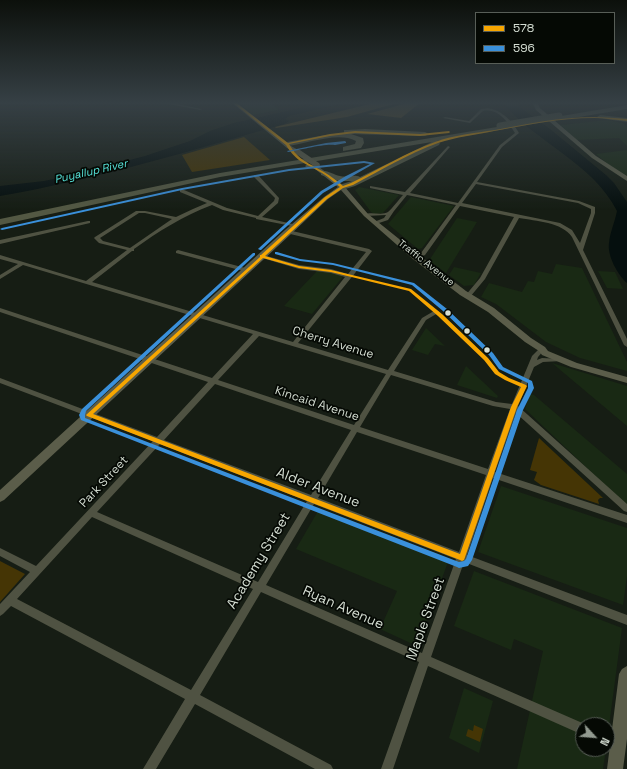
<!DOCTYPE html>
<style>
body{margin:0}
#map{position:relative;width:627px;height:769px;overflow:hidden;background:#161d14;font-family:"Space Grotesk",sans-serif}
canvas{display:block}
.legend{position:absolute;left:475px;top:12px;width:140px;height:52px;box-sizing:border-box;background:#050904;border:1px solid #585e57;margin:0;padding:5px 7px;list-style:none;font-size:12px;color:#d5ded3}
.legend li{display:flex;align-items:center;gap:8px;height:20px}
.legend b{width:20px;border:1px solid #585e57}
.north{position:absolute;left:575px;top:717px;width:40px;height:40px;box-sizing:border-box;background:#050904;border:1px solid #585e57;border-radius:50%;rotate:116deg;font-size:11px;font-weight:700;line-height:16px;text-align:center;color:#d5ded3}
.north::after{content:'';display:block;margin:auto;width:14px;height:18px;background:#929a90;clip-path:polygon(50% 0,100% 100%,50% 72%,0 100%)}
</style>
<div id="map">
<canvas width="627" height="769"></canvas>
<ul class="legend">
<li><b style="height:5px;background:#f7a600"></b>578</li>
<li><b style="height:5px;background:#3a90db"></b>596</li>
</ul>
<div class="north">N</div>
</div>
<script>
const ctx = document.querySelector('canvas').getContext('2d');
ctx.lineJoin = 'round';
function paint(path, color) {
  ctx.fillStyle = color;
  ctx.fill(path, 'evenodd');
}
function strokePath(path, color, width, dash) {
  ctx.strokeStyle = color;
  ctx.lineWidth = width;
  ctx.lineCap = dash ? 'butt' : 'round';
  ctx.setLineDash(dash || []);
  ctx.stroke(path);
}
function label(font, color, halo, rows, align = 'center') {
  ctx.font = font + ' "Space Grotesk",sans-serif';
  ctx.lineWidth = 3.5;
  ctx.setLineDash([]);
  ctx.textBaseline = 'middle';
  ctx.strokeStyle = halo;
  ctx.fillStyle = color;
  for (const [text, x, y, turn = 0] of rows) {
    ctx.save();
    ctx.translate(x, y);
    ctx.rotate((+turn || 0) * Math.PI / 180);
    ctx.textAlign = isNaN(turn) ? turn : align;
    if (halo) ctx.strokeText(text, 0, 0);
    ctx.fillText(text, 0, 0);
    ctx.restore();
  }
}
paint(new Path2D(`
 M 238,102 L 270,102 L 279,110 L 253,115 Z
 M 607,120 L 623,123 L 627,127 L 627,146 L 619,138 L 577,140 L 560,125 Z
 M 627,150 L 627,176 L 609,165 L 596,154 Z
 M 359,187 L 399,195 L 383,213 L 374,214 L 371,212 L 355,190 Z
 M 411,197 L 454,206 L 422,248 L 418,249 L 388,224 Z
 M 457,218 L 477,222 L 446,273 L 430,261 L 430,259 Z
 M 556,264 L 582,268 L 627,362 L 627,371 L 580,358 L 546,342 L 496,304 L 481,297 L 489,283 L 522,292 L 528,281 L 534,282 L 538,271 L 552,274 Z
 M 454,267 L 481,273 L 474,285 L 464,286 L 449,275 Z
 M 317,271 L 333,273 L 342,276 L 342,278 L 312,314 L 284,306 Z
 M 598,271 L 615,272 L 623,289 L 607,288 Z
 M 426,328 L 445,346 L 435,344 L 428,355 L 412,350 Z
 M 552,363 L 627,386 L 627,426 Z
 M 466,366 L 498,396 L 497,398 L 457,385 Z
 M 530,394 L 534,395 L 627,474 L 627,506 L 525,409 Z
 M 501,486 L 627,528 L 627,576 L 623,605 L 478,552 Z
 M 318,511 L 448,562 L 417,646 L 380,629 L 397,591 L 296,549 Z
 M 474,571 L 622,628 L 607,741 L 607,725 L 583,725 L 583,749 L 606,749 L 603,769 L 517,769 L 543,651 L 514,639 L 511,650 L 454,626 Z
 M 464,688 L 493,701 L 479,753 L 449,738 Z`), '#192914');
paint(new Path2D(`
 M 244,137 L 270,160 L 192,172 L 182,155 Z
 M 539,438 L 603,498 L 600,498 L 598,500 L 599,504 L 541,485 L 534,480 L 537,472 L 530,470 Z
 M 0,561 L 25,574 L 0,602 Z
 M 474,725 L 483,729 L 480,742 L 466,736 L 468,729 L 473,731 Z`), '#453505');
paint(new Path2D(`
 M 378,102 L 401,102 L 347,117 L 276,128 L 275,127 Z
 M 411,102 L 420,103 L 401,118 L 367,114 Z`), '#58471a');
paint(new Path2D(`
 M 327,102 L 348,102 L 289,116 L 285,119 L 289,121 L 284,124 C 189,151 98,179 0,196 L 0,186 L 44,181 L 77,174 L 145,156 L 190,141 L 210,131 L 234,123 Z
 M 502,102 L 516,102 L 522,109 L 550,129 L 606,175 L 614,183 L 627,202 L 627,283 C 618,275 607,256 609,243 C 610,232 615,222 617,211 C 593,163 535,142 502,102 Z`), '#050f0e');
paint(new Path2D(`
 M 158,102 L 167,102 L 202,109 L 200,110 Z
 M 488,108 C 502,110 512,121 519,133 L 502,147 L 477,182 L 579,201 L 595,207 L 595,213 L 583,250 L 627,339 L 627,347 L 624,345 L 572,237 C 562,222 536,221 519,218 L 485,279 L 470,297 L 468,298 L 465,296 L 480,278 L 514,217 L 460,206 L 425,255 L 416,259 L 413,257 L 421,253 L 456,205 L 407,195 L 394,211 L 388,220 L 376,224 L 374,223 L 374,222 L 384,218 L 386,215 L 366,216 L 364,215 C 370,211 382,216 388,212 C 392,209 400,198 403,195 L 370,188 L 370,186 L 405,192 L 448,146 L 450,147 L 449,148 L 410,193 L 458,203 L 500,145 L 515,133 C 508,122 498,108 483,111 L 470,123 L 443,118 L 445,117 L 469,121 L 481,109 ZM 476,184 L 578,203 L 591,209 L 591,213 L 580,243 L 572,230 L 560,223 L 462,203 Z
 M 254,175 L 258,175 L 279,198 L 278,203 L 262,217 L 297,225 L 297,227 L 256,219 L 256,218 L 223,210 L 212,205 C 183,216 159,231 134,249 L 134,251 L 132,251 L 92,282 L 293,342 L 345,277 L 331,273 L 299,269 L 259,257 L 259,255 L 263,255 L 299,265 L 331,269 L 348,274 L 366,252 L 286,233 L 286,231 L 288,230 L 369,249 L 372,251 L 352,277 L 351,278 L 298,343 L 388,370 L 422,318 L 434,311 L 438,311 L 439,312 L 438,313 L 426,320 L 394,371 L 496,402 L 512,404 L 532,356 L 540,348 L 544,348 L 545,349 L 538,357 L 537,360 L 542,358 L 562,359 L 563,360 L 562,361 L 543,362 L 534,367 L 518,406 L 627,504 L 627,512 L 624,511 L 516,413 L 495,472 L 627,515 L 627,523 L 493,478 L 467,555 L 627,615 L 627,625 L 464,562 L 431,657 L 587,725 L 583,725 L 583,735 L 428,666 L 393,769 L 381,769 L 419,662 L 261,592 L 200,695 L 331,765 L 333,769 L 315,769 L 195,704 L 156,769 L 143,769 L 185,699 L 11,606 L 3,614 L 0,616 L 0,604 L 30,572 L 0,556 L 0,548 L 36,566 L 153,441 L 0,383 L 0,378 L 157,437 L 208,382 L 0,312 L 0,308 L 212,378 L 253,334 L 23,265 L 0,279 L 0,275 L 18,264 L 0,259 L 0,255 L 86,281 L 127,250 L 99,243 L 94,238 L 95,237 L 136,211 L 145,211 L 176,217 L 193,209 L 207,203 L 180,192 L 180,190 L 184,190 L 227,208 L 258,216 L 274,201 L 275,198 L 254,177 ZM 139,213 L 145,213 L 172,219 L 130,248 L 103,241 L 100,238 ZM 259,336 L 386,374 L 354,425 L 218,380 ZM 391,375 L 493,406 L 510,409 L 488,469 L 360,427 ZM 215,384 L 351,430 L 311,495 L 164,440 ZM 357,432 L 486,475 L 459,552 L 318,498 ZM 160,444 L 307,501 L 258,582 L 97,512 ZM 314,504 L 456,559 L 422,653 L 266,585 ZM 92,517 L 253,589 L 191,690 L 17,599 Z
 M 88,221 L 90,221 L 90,223 L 0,244 L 0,240 Z
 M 178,250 L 249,269 L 250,270 L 247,272 L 176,253 L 176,251 Z`), '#4f5242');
paint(new Path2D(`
 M 231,102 L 236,102 L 291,146 L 300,151 L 300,153 L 296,153 L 287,148 Z
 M 532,102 L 537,102 L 540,108 L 596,156 L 627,176 L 627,181 L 592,158 L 536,110 Z
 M 308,164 L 319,167 L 344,186 L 368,214 L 419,255 L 466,291 L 494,308 L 531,338 L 545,347 L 548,351 L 577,363 L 627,377 L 627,383 L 571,367 L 542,355 L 539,351 L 525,342 L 488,312 L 460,295 L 413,259 L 364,216 L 341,190 L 328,199 L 291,234 L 4,500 L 0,502 L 0,490 L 285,230 L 324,197 L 338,187 L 315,169 L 306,167 L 305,166 Z
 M 627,666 L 627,739 L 623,769 L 607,769 L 619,674 L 622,669 Z`), '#5b5d4a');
paint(new Path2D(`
 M 627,105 L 627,109 L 561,120 L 558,118 L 561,116 Z
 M 600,115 L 627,118 L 627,122 L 598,118 L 597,117 Z
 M 503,126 L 506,128 L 505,129 L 437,141 L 440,143 L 439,145 L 355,186 L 342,190 L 339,189 L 338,187 L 339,185 L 352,181 L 339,181 L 321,175 L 321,171 C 328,170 333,175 340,176 C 347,178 353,174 360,177 L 432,142 L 220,177 L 0,225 L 0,219 L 220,173 Z
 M 365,129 L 425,132 L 429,134 L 425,136 L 351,134 L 363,138 L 364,143 L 361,148 L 343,151 L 343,147 L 355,144 L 356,141 C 338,131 307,144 287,146 L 283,144 L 287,142 L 325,135 L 344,133 L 344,130 L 347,130 Z`), '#535843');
strokePath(new Path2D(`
 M 298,152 L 317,165`), '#5b5d4a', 5.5);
strokePath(new Path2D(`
 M 500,126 L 559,116`), '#535843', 7);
paint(new Path2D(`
 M 232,102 L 235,102 L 288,143 L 330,134 L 355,131 L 420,134 L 449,131 L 450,132 L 449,133 L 420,136 L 355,133 L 330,136 L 289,144 C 299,161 309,163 324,172 C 331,176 337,181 343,186 L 351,183 C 379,169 406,153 435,142 C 454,135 475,133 495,130 C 527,124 560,117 594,117 C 605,117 616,118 627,119 L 627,121 C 616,120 605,118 594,118 C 560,118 527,125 494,131 C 475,135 456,137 438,143 C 408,154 381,170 353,185 L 343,188 L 327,199 L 265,256 L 299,266 L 331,270 L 411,289 L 442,314 L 488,358 L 499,372 L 509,378 L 526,385 L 527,386 L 517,407 L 464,560 L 462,561 L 460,560 L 87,416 L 86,415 L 260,257 L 260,255 L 261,255 L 325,197 L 340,187 C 334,182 329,177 322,173 C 306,163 297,163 286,145 ZM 263,258 L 299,268 L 331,272 L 409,291 L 438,316 L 484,360 L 495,374 L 505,380 L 521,387 L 511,407 L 460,554 L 93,414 Z`), '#f7a600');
paint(new Path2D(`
 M 345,141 L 346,142 L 346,143 L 335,145 C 326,143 299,150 288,152 L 287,151 L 326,143 Z
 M 364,161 L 375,163 L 323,193 L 261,250 L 260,250 L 258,249 L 259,248 L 321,191 L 346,176 L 370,164 L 364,163 L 289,171 L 182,190 L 2,230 L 0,229 L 2,228 L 182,188 L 289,169 Z
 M 275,252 L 277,252 L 300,259 L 333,263 L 414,283 L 447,309 L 493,353 L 503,367 L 532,381 L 534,388 L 523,410 L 472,560 L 468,566 L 459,568 L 457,567 L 81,420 L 79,415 L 82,409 L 253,253 L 255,253 L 255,255 L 86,411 L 85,415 L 85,418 L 459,562 L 464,561 L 466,559 L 517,410 L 528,388 L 528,383 L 499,369 L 489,355 L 443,311 L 412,285 L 333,265 L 300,261 L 275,254 Z`), '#3a90db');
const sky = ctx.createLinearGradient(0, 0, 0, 210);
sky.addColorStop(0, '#0c100b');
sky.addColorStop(0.49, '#364045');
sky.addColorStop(1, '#36404500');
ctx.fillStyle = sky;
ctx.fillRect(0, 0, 627, 210);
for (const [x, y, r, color] of [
 [448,313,3.5,"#d5ded3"],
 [467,331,3.5,"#d5ded3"],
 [487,350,3.5,"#d5ded3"]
]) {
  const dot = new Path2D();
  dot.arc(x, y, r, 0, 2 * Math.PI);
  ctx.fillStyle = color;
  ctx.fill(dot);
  strokePath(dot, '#050904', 1.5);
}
label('10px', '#d5ded3', '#050904', [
 ["Traffic Avenue",426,263,38]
]);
label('italic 11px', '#58e6dd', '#050904', [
 ["Puyallup River",91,172,-13]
]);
label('12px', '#d5ded3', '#050904', [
 ["Cherry Avenue",333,343,17],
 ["Kincaid Avenue",317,404,18],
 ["Park Street",104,482,-47]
]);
label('14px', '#d5ded3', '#050904', [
 ["Alder Avenue",318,488,21],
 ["Academy Street",259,561,-59],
 ["Ryan Avenue",343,608,24],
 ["Maple Street",426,619,-70]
]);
</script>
